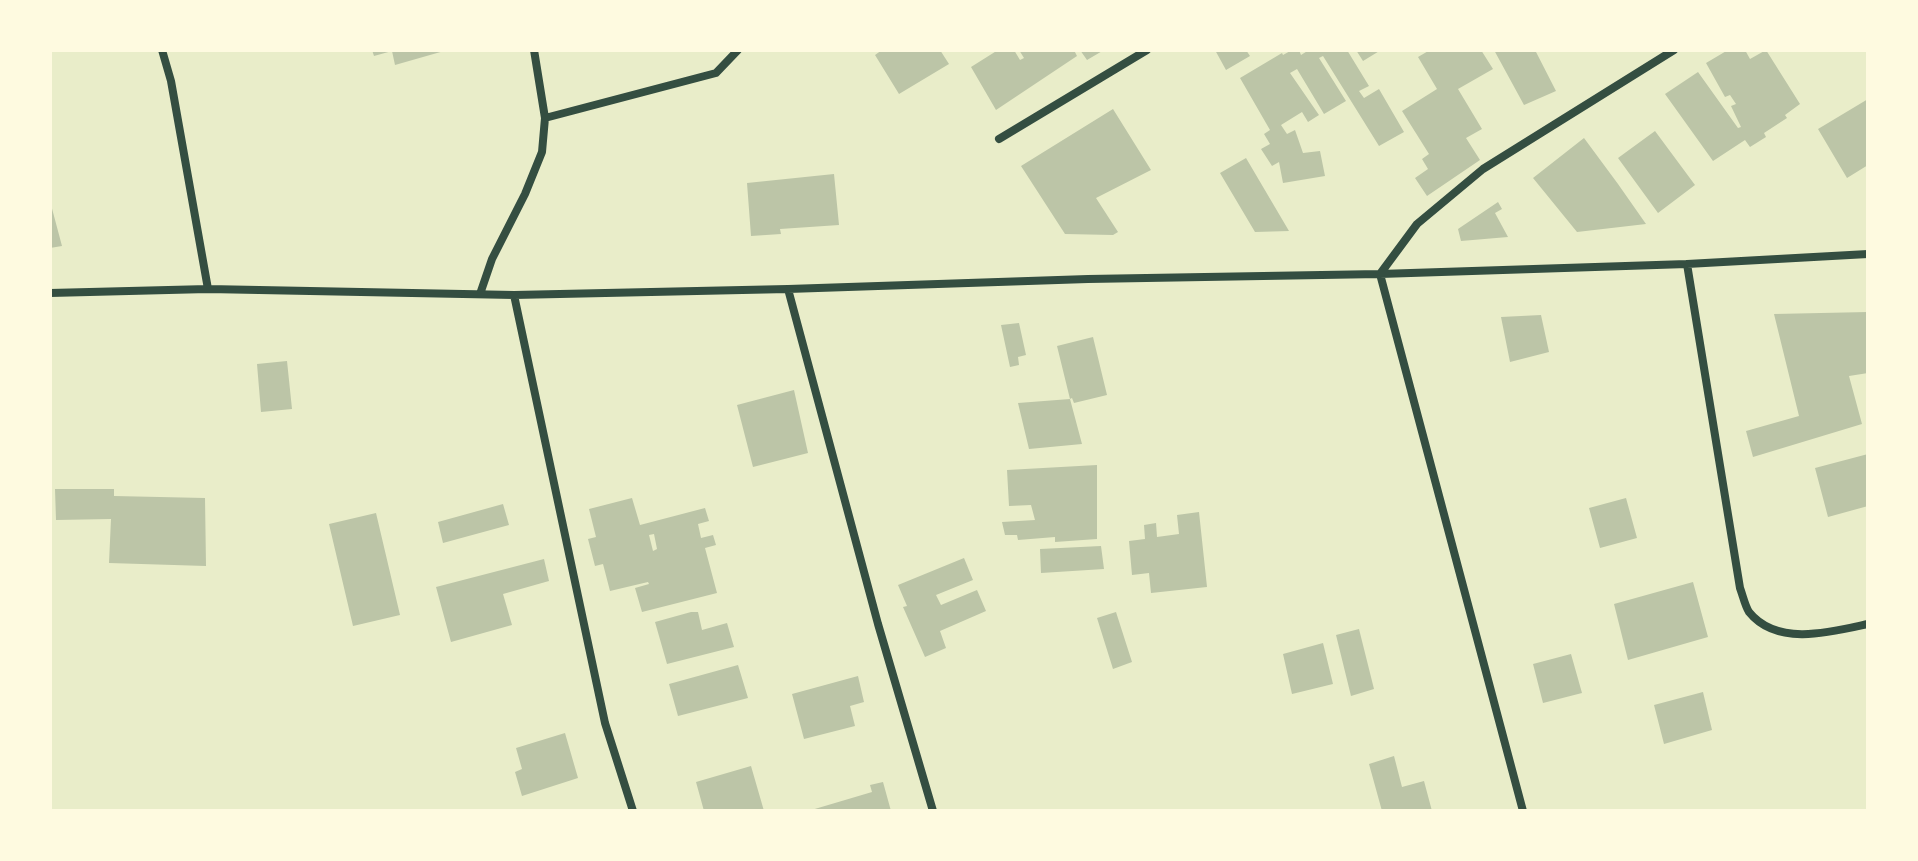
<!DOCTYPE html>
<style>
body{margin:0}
#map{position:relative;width:1918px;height:861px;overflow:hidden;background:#e9edc9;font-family:"DM Sans",sans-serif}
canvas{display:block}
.frame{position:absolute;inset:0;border:52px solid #fefae0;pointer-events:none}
</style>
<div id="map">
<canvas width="1918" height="861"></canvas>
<div class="frame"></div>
</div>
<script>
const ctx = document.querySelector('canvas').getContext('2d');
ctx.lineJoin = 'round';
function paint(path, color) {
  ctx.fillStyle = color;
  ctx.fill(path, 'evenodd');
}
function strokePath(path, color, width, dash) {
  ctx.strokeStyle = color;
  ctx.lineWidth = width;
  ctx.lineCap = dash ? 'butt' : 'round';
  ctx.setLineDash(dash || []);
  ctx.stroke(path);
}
paint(new Path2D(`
 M 372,50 L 444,50 L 444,51 L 395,65 L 392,51 L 374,56 Z
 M 882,50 L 940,50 L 949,64 L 899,94 L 875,55 Z
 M 998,50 L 1014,50 L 1020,60 L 1024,58 L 1019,50 L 1074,50 L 1077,56 L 996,110 L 971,67 Z
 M 1080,50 L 1104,50 L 1087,60 Z
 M 1215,50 L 1246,50 L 1250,56 L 1226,70 Z
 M 1292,50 L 1299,50 L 1301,55 L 1309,50 L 1347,50 L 1369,86 L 1359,91 L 1364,98 L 1379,89 L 1404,132 L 1379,146 L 1323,56 L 1319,58 L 1346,101 L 1324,114 L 1297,69 L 1290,73 L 1319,115 L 1308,122 L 1302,112 L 1281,125 L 1287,134 L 1295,130 L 1303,153 L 1320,151 L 1325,176 L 1283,183 L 1279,162 L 1272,166 L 1261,149 L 1270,144 L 1264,134 L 1270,130 L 1240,78 L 1282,53 L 1283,55 Z
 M 1356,50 L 1381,50 L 1363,61 Z
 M 1430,50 L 1481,50 L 1493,69 L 1458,89 L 1482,129 L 1466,138 L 1480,160 L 1427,196 L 1415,178 L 1428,169 L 1422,159 L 1429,154 L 1402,111 L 1437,89 L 1418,57 Z
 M 1494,50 L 1535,50 L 1556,91 L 1524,105 Z
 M 1728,50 L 1745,50 L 1750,59 L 1766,50 L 1800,104 L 1785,115 L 1787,118 L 1764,133 L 1766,137 L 1750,147 L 1745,140 L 1713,161 L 1665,94 L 1698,72 L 1738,128 L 1741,127 L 1731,106 L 1736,104 L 1730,95 L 1725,97 L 1706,63 Z
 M 1868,99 L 1868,165 L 1847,178 L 1818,129 Z
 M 1113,109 L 1151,170 L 1096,198 L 1118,232 L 1113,235 L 1065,234 L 1021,166 Z
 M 1655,131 L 1695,185 L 1658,213 L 1618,158 Z
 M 1584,138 L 1618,184 L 1646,224 L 1577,232 L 1533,178 Z
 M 1246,158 L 1289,231 L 1255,232 L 1220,173 Z
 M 834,174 L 839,225 L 780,229 L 781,234 L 751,236 L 747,183 Z
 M 50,201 L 62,246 L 50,248 Z
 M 1498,202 L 1502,209 L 1495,213 L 1508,237 L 1461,241 L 1458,229 Z
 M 1868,312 L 1868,373 L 1849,376 L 1862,424 L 1753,457 L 1746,431 L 1799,416 L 1774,314 Z
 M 1541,315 L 1549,352 L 1510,362 L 1501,317 Z
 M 1019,323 L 1026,355 L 1018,357 L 1019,365 L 1010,367 L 1001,325 Z
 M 1093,337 L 1107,395 L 1074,403 L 1072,398 L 1070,399 L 1082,444 L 1029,449 L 1018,403 L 1070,399 L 1057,346 Z
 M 287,361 L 292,409 L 261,412 L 257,364 Z
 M 794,390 L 808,453 L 753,467 L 737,405 Z
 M 1868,454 L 1868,506 L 1828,517 L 1815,468 Z
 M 1097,465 L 1097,539 L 1055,542 L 1055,537 L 1018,540 L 1017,535 L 1005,535 L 1002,522 L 1035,520 L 1031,505 L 1009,506 L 1007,470 Z
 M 55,489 L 114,489 L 114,496 L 205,498 L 206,566 L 109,563 L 111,519 L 56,520 Z
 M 632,498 L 640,525 L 705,508 L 709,521 L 698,524 L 701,538 L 713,535 L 716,545 L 705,548 L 717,593 L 642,612 L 635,588 L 649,584 L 648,582 L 610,591 L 603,564 L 595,566 L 588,539 L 596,537 L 589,509 ZM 654,534 L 657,549 L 653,551 L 649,535 Z
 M 1626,498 L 1637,538 L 1600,548 L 1589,508 Z
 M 503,504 L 509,525 L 443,543 L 438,522 Z
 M 1199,512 L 1207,587 L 1151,593 L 1149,573 L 1132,575 L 1129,541 L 1145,539 L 1144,525 L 1156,523 L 1157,537 L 1179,534 L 1177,515 Z
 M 376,513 L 400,615 L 353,626 L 329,524 Z
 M 1101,546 L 1104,569 L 1041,573 L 1040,549 Z
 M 964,558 L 973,580 L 936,595 L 941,605 L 977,590 L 986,611 L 940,631 L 946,648 L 925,657 L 903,607 L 907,606 L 898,585 Z
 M 544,559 L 549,581 L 503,594 L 512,625 L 451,642 L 436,587 Z
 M 1693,582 L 1708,637 L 1628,660 L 1614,604 Z
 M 691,612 L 698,612 L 702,630 L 727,623 L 734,647 L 667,664 L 655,622 Z
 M 1116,612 L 1132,662 L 1113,669 L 1097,618 Z
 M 1359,629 L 1374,689 L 1351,696 L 1336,635 Z
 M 1323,643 L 1333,684 L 1292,694 L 1283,654 Z
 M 1571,654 L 1582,693 L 1543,703 L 1533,664 Z
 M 738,665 L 748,698 L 678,716 L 669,684 Z
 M 858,676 L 864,702 L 850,706 L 855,726 L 804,739 L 792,694 Z
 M 1703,692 L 1712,730 L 1664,744 L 1654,705 Z
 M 565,733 L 578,778 L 522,796 L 515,772 L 522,769 L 516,748 Z
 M 1394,756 L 1402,787 L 1424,781 L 1432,811 L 1382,811 L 1369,764 Z
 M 751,766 L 764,811 L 704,811 L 696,782 Z
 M 883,782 L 891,811 L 808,811 L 872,792 L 870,785 Z`), '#bcc5a7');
strokePath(new Path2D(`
 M 162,50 L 171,81 L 208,289
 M 545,118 L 716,73 L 738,50
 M 999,139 L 1147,50
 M 1687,264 L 1740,588 C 1743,596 1745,606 1749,612 C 1777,647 1832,632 1868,624
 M 788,289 L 878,624 L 933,811
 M 50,293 L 208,289 L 514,295 L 788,289 L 1088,279 L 1380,274 L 1687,264 L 1868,254
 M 480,294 L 492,259 L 525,194 L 542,152 L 545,118 L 534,50
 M 514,295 L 605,723 L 633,811
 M 1523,811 L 1380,274 L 1417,224 L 1483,169 L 1674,50`), '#344e41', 8);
</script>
